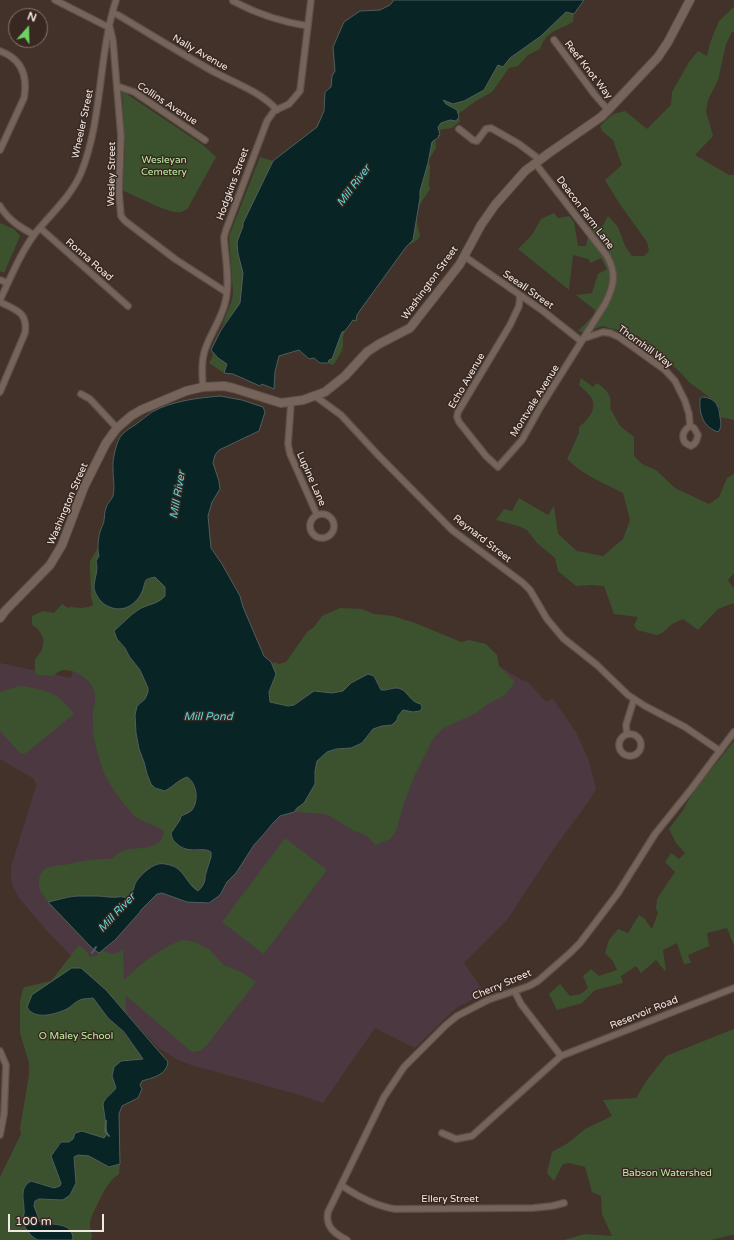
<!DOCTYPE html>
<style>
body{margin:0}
#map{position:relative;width:734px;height:1240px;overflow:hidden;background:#42322a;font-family:"Varela Round",sans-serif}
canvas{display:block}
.north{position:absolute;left:8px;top:8px;width:40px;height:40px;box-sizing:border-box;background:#382821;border:1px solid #82756e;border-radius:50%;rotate:20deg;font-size:11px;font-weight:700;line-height:16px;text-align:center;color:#f2e8e2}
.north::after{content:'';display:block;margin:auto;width:14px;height:18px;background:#6cd362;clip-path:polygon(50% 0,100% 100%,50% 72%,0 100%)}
.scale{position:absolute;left:8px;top:1214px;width:96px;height:18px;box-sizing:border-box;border:2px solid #f2e8e2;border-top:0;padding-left:5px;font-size:12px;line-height:14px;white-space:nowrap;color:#f2e8e2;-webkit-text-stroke:3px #382821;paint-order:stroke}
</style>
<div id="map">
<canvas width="734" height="1240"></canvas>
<div class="north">N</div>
<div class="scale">100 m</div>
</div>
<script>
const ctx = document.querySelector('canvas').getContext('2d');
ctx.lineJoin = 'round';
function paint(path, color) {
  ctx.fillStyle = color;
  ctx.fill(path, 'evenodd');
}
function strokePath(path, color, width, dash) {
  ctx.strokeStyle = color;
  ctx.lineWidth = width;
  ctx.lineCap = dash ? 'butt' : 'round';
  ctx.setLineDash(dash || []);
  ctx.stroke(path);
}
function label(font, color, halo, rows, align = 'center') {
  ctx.font = font + ' "Varela Round",sans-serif';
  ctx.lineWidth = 3;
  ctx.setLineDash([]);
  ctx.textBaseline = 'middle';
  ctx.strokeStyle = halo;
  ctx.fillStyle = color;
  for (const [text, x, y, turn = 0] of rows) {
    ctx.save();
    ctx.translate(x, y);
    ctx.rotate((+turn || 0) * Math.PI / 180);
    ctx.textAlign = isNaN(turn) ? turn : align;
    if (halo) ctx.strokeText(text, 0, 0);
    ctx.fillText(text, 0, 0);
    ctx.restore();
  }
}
paint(new Path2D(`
 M 82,633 L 206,717 L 497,665 L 522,680 L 528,682 L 546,702 L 553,699 L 576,732 L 589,761 L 596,789 L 589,801 L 553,850 L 507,920 L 464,963 L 482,989 L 483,994 L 456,1008 L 415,1048 L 375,1028 L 323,1103 L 303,1096 L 191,1065 L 178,1060 L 159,1048 L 46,930 L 19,898 L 14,889 L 11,880 L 11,867 L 36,786 L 34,779 L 0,759 L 0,663 L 71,678 Z`), '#4b3841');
paint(new Path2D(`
 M 734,7 L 734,32 L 732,32 L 726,44 L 718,80 L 708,100 L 706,111 L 713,136 L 695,155 L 729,175 L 734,175 L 734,420 L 720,417 L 720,409 L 713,400 L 689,382 L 678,370 L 658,355 L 638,336 L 622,331 L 602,326 L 585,333 L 578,331 L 594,315 L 595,310 L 576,295 L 592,293 L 598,274 L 607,269 L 601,258 L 591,263 L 588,259 L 573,255 L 569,290 L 518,249 L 532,235 L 541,219 L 554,213 L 558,218 L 569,216 L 574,222 L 578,246 L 586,246 L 590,226 L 602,227 L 608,216 L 618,227 L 625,246 L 632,256 L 644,256 L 649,251 L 647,242 L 619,203 L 605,180 L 622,165 L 613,140 L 602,131 L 600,126 L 613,114 L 625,111 L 647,129 L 671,105 L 672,92 L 689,62 L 698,51 L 707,56 L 710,43 L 719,21 Z
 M 565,12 L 574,14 L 573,22 C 557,31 547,30 540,49 L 528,55 L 518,66 L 509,68 L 492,92 L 476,101 L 458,114 L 460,121 L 452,128 L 438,130 L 437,123 L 442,100 L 452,103 L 464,101 L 484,90 L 497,63 Z
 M 336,84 L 233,341 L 224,373 L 209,363 L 213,356 C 208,342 230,318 238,307 L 221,327 L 231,303 L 233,294 L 229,236 L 260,157 L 273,161 L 272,165 L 311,139 Z
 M 122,91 L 203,145 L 216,157 L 188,208 C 184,211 181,213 176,212 C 163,211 137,196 123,191 L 125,147 Z
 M 435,139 L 436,148 L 428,161 L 430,166 L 429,186 L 430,189 C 417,209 413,211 420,235 C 418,241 413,243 407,245 L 422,144 Z
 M 0,223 L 14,229 L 20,236 L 4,273 L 0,271 Z
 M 345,331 C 340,343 347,345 338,357 C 336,361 336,363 332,365 L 328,363 L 337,334 Z
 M 581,378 L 593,387 L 597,383 C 606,390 613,395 610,408 L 620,426 L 634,437 L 634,456 L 642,464 L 656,470 L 675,488 L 709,504 L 719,497 L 727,478 L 734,474 L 734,573 L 728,580 L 734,589 L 734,603 L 718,609 L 698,630 L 683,619 L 672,624 L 662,633 L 657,635 L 637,630 L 634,625 L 638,617 L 614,614 L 604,586 L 592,585 L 576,586 L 558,571 L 555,558 L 537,543 L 527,530 L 518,526 L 496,520 L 504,509 L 512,511 L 519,498 L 548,515 L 554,506 L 558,534 L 577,551 L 603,556 L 623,539 L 630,520 L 623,493 C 603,483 583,475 567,459 L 579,433 L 579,427 C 588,420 598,409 591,397 C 588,393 583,389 579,385 Z
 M 97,549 L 99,556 L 96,561 L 98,568 L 94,589 L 125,608 C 128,606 133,604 136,601 C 145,592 141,579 155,577 L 165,587 L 165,596 C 158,605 150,605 140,609 C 128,615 123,628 117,639 C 123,646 150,682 148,691 C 147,697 143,700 139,703 L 135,720 L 136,733 L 139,749 L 144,764 L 147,772 L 172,787 L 180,780 L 187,777 C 197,783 199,801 192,810 C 189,813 185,814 181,816 L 180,820 L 176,825 L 180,847 L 192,851 L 208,850 L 211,852 L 211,857 L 205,876 C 206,881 202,888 198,891 C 188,885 184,873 175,866 L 136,883 L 135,887 L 127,897 C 122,897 119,897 115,898 C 109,899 102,896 96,896 C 79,896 64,899 48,902 C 46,898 43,895 41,892 C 39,888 39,884 39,880 C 42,863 56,867 69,864 C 83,861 97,858 112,859 C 116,855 119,852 125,850 C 138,847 163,851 164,831 C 155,824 143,823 134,816 C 125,804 114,793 107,779 C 102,770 96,748 94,738 C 93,732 93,725 93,719 C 91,708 100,700 92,686 C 86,675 63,662 54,676 L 36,675 C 35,670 34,665 35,660 C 37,656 41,653 42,649 C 46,639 41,630 32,625 L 32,616 L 43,611 L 54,613 L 62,604 L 68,608 L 70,607 L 82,608 L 92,606 L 93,603 L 91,597 L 90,567 L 90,561 Z
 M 340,608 L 362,609 L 374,614 L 393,616 L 415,623 L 461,642 L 469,640 L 486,644 L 497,655 L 499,666 L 515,682 L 505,695 L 486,705 L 476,713 L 442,729 L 433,739 L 414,777 L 404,803 L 396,831 L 390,839 L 376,845 L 366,835 L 354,831 L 328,815 L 315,813 L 294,812 L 297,808 L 304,803 L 316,778 L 315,771 L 317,761 L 327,752 L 339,749 L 369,736 L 373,729 L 382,726 L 389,726 L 403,710 L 413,712 L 415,703 L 402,690 L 391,688 L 384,690 L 381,690 L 374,676 L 368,675 L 351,683 L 343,691 L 332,693 L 314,691 L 294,705 L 288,706 L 270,702 L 269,692 L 276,675 L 272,664 L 274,662 L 279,664 L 286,662 L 307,632 L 314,627 L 322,616 Z
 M 19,686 C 32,687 48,690 59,698 C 64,702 69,708 74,714 L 26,753 L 20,753 L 0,731 L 0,692 Z
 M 734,741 L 734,946 L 727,928 L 707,933 L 709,946 L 688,955 L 691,963 L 684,964 L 677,943 L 663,950 L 666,972 L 656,960 L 641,973 L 636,966 L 621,976 L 623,983 L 595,990 L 582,1003 L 557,1010 L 549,994 L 560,984 L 570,996 L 581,994 L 588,988 L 583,976 L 591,969 L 599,976 L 617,970 L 613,961 L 605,953 L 609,940 L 618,929 L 628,933 L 639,915 L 644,918 L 652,929 L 658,913 L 656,909 L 657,899 L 675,872 L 665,862 L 671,853 L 679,859 L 685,853 L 676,843 L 669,829 L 684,809 L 684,808 L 694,791 Z
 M 285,838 L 327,870 L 264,954 L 222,922 Z
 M 184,940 L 195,942 L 210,950 L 217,958 L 224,965 L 241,972 L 256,982 L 206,1046 L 200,1051 L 192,1052 L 125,995 L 126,1009 L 121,1029 L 144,1060 L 121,1061 L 112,1076 L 116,1088 C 112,1094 105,1097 103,1104 L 107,1134 L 104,1139 L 88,1133 L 69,1142 L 60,1142 L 51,1156 L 61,1183 L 60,1186 L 54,1188 L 32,1181 L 23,1197 L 25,1213 L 23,1220 L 26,1229 L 35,1239 L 38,1240 L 0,1240 L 0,1177 L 21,1134 L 20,1128 L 29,1075 L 29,1063 L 20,1033 L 20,1001 L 23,989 L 25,987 L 51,981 L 79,945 L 86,951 L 90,957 L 97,955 L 102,951 C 110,953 117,956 123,949 L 124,980 C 138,966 165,944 184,940 Z
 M 734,1029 L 734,1235 L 732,1235 L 711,1240 L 564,1240 L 585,1234 L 612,1236 L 602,1214 L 601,1196 L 592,1192 L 585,1167 L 570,1163 L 563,1164 L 554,1181 L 547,1173 L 552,1152 L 568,1143 L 585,1129 L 612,1116 L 603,1100 L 636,1098 L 647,1080 L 666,1056 Z
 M 78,1155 L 89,1156 L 109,1167 L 120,1164 L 119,1174 C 117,1176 114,1177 112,1180 C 105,1187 93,1212 90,1222 C 89,1228 94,1234 91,1240 L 73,1240 C 73,1221 53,1226 40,1222 L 34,1206 L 35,1201 L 39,1199 L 62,1200 L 76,1183 L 74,1157 Z`), '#3c522f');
const water = new Path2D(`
 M 394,0 L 584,0 L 574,14 L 566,12 L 541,36 L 510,58 L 503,67 L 498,65 L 484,90 L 464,101 L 453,104 L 443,100 L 446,104 L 457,110 L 459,117 L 456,121 L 450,120 L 441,123 L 438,127 L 440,135 L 438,136 L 439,137 L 432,142 L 428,163 L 420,191 L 420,198 L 413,240 L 406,247 L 361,309 L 357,315 L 356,321 L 353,320 L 345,331 L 342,332 L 332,359 L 329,360 L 328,363 L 320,363 L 314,358 L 309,359 L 299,350 L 279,356 L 275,372 L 274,389 L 262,384 L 260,386 L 233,374 L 224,373 L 227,364 L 218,358 L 211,350 L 221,330 L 240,303 L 243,273 L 238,254 L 237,242 L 243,226 L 243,223 L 273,161 L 317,127 L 324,111 L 325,92 L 331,87 L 332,76 L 335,71 L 333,47 L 344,22 L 360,11 L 380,10 L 390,5 Z
 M 220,396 L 242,400 L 263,407 L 265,412 L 259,431 L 219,450 L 215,455 L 213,463 L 219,481 L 220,489 L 212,502 L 208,516 L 211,548 L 222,564 L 240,596 L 243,607 L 264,656 L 271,662 L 276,674 L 269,692 L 270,702 L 288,706 L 294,705 L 314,691 L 332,693 L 343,691 L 351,683 L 368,674 L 374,676 L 381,690 C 388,691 394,686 401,689 C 409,693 410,702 421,704 L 422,708 L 420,711 L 413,712 L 403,710 L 398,716 L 397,720 L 392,725 L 382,726 L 373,729 L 362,743 L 351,748 L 336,749 L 327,752 L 317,761 L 315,771 L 315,784 L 304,803 L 297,808 L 294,812 L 280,816 L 274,822 L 264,834 L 254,845 L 236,873 L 227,882 L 220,895 L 209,903 L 187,902 L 162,893 L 157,894 L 141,910 L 140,912 L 115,940 L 99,953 L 92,948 L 48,902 C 58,900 69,896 79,896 C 85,896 91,896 97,896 C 104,896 111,898 118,897 C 121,896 125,898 127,897 C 132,895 134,888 135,884 C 138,877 150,866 158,864 C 162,863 166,864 170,865 C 184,868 187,885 198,891 C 202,888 206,881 205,876 L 211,857 L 211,852 C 203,846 189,855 177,844 C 173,840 172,839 171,833 L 180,820 L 181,816 C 185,814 189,813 192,810 C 199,801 197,783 187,777 C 178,780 174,786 165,791 L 155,788 L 151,784 L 147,774 L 144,762 L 139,749 L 136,733 L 135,715 L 137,706 L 145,699 L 148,692 L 148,688 L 140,670 L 129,656 L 125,648 L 117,639 L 114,631 C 122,624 129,616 138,610 C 147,604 157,605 165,596 L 165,587 L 155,577 C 152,578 149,578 146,580 C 144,583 144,588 142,592 C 134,608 119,614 104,604 C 100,601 95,594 94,588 C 94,578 99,571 96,561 L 99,556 C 97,548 98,537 101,529 C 102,526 104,523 104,520 C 105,516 104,513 106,508 C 107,503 111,501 113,496 C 115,486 113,478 113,469 C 112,461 116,445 119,439 C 122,433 130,428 135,425 C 141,421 146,416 152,412 C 172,401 197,398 220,396 Z
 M 703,397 C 716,398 719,406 720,417 C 721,423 722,427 718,432 C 703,427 699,414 700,399 Z
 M 72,968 L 81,968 L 106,990 L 168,1062 C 167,1075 152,1078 142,1081 L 140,1085 L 142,1089 L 138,1098 L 122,1106 L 119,1114 L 120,1164 L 109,1167 L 89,1156 L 78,1155 L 74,1157 L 76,1183 L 70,1195 L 63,1200 L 39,1199 L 35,1201 L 34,1206 L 40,1222 C 53,1226 73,1221 73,1240 L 38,1240 C 31,1237 23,1227 23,1220 C 23,1216 25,1213 24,1210 C 24,1198 19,1188 31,1181 L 54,1188 L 60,1186 L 61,1183 L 51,1156 L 61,1142 L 69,1142 L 73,1139 L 75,1133 L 82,1131 L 104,1138 L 107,1134 L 103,1104 C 105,1097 112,1094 116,1088 L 112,1076 L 114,1067 L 121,1061 L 143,1059 L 124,1032 L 108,1018 L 93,998 C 89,999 84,998 80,1000 C 75,1002 72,1006 67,1009 C 56,1014 34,1021 27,1007 L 32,995 Z`);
paint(water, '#092424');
strokePath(water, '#4f5f5d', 1);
strokePath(new Path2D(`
 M 92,953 L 96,947
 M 106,1121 L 105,1131 L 109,1136`), '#4f5f5d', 2);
const minor = new Path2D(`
 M 55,0 L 110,28 L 113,41 L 121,136 L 119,193 L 121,216 L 125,221 L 175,259 L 226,292
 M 233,1 C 257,14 282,22 308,26
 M 113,13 L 118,15 C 150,34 182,54 214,72 C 235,83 261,92 277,110
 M 554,40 L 595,95 L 608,110
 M 0,51 C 22,59 28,76 24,98 L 0,150
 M 117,86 L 134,92 L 205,140
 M 459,129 L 473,140 L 477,141 L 486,129 L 491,128 L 519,144 L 539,159
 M 0,206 C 8,220 20,227 34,235
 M 40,228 L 128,306
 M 464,256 L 543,311 L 581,341
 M 0,280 L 8,283
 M 520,296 L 519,306 L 510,325 L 458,412 L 457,417 L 459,422 L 486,456 L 498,467 L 522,440 L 541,406 L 605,304 C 614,286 617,274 607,256 L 535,163
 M 0,300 C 11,277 21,251 37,231 C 53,212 71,196 81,173 C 103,118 98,56 116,0
 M 0,302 C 16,310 28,312 25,333 L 0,392
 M 585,338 L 603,332 L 610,333 L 619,337 L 665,370 L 675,381 L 685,401 L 689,414 L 690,426
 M 203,387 C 202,374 201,359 206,347 C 212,331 223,316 226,299 C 230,279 225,257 224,237 L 226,230 L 267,121 L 274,111 L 289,104 L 300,91 L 311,0
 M 81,394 L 90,399 L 117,428
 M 315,396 L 341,415 L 378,455 L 452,530 L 523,583 L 530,590 L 547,619 L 563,638 L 597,665 L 628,695 L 645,706 L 685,727 L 720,751
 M 291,403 L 288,444 L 290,454 L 317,515
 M 690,426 L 694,428 L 698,435 C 697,440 696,444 691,446 C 680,442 681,432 690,426 Z
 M310 526a12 12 0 1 1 24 0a12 12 0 1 1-24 0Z
 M 627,734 L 626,725 L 634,699
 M619 745a11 11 0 1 1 22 0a11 11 0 1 1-22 0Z
 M 515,992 L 521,1004 L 561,1056
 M 0,1051 L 6,1065 L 4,1114 L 0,1135
 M 442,1133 L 456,1139 L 472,1136 L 561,1056 L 734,988
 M 341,1185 C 357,1196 375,1206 395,1209 L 533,1208 L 552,1206 L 564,1203
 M 347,1240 C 335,1234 325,1227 328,1212 L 384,1097 L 404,1067 L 446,1025 L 457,1016 L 488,1000 L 529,986 L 538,981 L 570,953 L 580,943 L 618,893 L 655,834 L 692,788 L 734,732`);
const secondary = new Path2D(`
 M 0,618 L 5,611 L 50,565 L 62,545 L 84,487 L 106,443 L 117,428 L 131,416 L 141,410 L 186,391 L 203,387 L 224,386 L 233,388 L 281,403 L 303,400 L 325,392 L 345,376 L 367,352 L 379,344 L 410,328 L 460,264 L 481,225 L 495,205 L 525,171 L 549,153 L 601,117 L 608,110 L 658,57 L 668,42 L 690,0`);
strokePath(minor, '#5d5049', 8);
strokePath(secondary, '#5d5049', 10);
strokePath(minor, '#76645b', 5.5);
strokePath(secondary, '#76645b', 8);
label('10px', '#f2e8e2', '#382821', [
 ["Nally Avenue",200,53,30],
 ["Reef Knot Way",588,70,52],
 ["Collins Avenue",167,104,33],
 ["Wheeler Street",83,124,-78],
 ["Wesley Street",112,174,-89],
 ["Hodgkins Street",233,184,-70],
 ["Deacon Farm Lane",585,213,53],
 ["Ronna Road",89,260,41],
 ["Washington Street",430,283,-54],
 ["Seeall Street",528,290,35],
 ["Thornhill Way",645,347,36],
 ["Echo Avenue",467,381,-60],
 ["Montvale Avenue",535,401,-58],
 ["Lupine Lane",311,479,66],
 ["Washington Street",68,504,-67],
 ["Reynard Street",482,539,38],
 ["Cherry Street",502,985,-23],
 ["Reservoir Road",644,1013,-22],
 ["Ellery Street",450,1199]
]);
label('10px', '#beeea4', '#382821', [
 ["Wesleyan",164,160],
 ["Cemetery",164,172],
 ["O Maley School",76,1036],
 ["Babson Watershed",667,1173]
]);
label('italic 11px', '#5ddadc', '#382821', [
 ["Mill River",354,186,-53],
 ["Mill River",178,495,-80],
 ["Mill Pond",208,717],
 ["Mill River",117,913,-47]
]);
</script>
